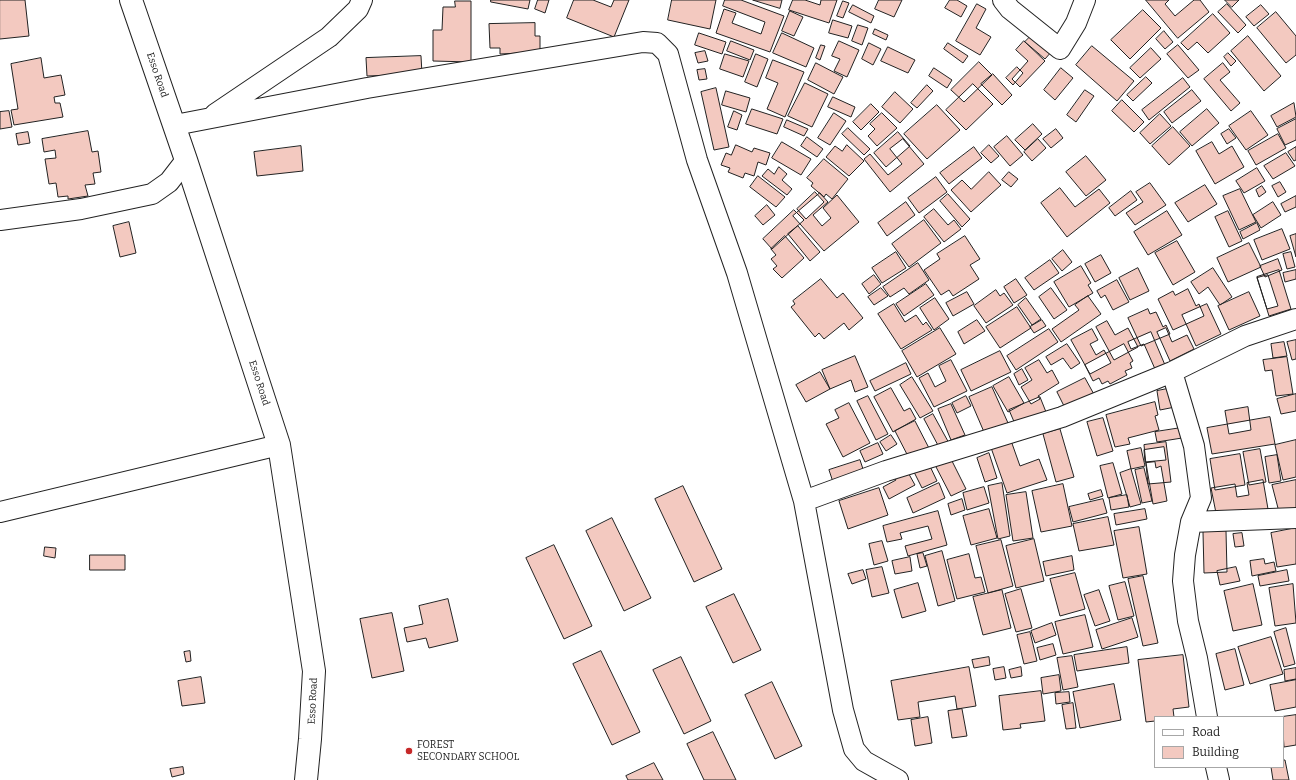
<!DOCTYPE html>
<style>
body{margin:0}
#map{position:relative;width:1296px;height:780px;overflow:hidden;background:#fff;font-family:Bitter,serif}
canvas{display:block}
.legend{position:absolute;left:1154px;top:716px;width:130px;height:52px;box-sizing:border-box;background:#fff;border:1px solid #a7a7a7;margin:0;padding:5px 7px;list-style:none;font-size:12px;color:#222}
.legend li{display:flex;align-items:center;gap:8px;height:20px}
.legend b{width:20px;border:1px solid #a7a7a7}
</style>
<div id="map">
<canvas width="1296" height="780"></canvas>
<ul class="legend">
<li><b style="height:5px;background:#fff"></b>Road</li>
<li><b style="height:11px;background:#f3c9c0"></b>Building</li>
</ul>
</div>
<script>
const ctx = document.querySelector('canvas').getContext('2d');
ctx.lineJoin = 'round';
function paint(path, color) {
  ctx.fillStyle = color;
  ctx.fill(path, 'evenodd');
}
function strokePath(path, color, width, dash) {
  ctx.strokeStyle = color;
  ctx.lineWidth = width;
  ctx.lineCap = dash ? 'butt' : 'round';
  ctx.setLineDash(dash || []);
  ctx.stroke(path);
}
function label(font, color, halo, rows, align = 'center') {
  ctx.font = font + ' Bitter,serif';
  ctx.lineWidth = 3;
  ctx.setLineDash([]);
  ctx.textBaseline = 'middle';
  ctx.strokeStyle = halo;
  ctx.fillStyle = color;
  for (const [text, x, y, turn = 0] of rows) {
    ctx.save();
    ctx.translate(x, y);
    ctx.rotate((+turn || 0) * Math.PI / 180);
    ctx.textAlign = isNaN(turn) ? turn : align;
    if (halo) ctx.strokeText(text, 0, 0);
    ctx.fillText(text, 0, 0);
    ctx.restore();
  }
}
const building = new Path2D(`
 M 0,0 L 25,0 L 29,36 L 0,39 Z
 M 491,0 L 530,0 L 528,9 L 491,2 Z
 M 538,0 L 549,0 L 545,13 L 535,9 Z
 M 574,0 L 593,0 L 611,7 L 614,0 L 629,0 L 614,37 L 567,18 Z
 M 672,0 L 716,0 L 710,29 L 668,20 Z
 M 725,0 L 741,0 L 784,16 L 770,52 L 716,33 L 724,9 L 736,13 L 732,23 L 761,34 L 765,22 L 723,6 Z
 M 753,0 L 782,0 L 780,8 Z
 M 793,0 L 805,0 L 820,5 L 821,0 L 837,0 L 829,23 L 789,10 Z
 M 879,0 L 902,0 L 894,17 L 875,9 Z
 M 950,0 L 957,0 L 967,6 L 961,17 L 945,8 Z
 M 1146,0 L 1169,0 L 1165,4 L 1175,16 L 1194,0 L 1200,0 L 1209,12 L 1178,38 Z
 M 1225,0 L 1239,0 L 1232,7 Z
 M 455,1 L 471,1 L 471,62 L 433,61 L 433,30 L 442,30 L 443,7 L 455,7 Z
 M 843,1 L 849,3 L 843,18 L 837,16 Z
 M 977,4 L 986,9 L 976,28 L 991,37 L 980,55 L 956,41 Z
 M 1227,4 L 1246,25 L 1238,33 L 1218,12 Z
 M 853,5 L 874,16 L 871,23 L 849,12 Z
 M 1261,5 L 1269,14 L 1254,26 L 1246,17 Z
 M 1143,10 L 1161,28 L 1130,59 L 1111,40 Z
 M 790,11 L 803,17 L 794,36 L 782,31 Z
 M 1276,12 L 1296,36 L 1296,55 L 1286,63 L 1257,28 Z
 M 1213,14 L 1230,33 L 1208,53 L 1197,42 L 1188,50 L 1181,43 Z
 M 833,20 L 852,26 L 848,38 L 829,33 Z
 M 535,23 L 535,36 L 540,36 L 540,52 L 500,54 L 500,48 L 490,48 L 489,24 Z
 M 858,25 L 868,28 L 862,45 L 852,41 Z
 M 875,29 L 888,35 L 886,40 L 873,34 Z
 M 1164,31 L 1173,42 L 1165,49 L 1156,39 Z
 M 699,33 L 726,42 L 722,54 L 695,45 Z
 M 782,33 L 814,48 L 806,67 L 773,53 Z
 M 1033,34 L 1052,51 L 1045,59 L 1025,42 Z
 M 1248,36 L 1281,76 L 1264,91 L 1231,51 Z
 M 731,41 L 754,50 L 750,60 L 727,51 Z
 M 839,41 L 859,50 L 847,77 L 834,71 L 840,59 L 832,56 Z
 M 1024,41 L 1045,61 L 1020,87 L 1012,79 L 1028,61 L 1016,50 Z
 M 869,43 L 881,49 L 873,65 L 862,59 Z
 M 948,43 L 968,56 L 963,63 L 944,49 Z
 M 821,45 L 825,46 L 820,60 L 816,58 Z
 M 1178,45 L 1199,70 L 1188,78 L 1167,54 Z
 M 1092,46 L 1134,81 L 1117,101 L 1076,65 Z
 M 888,47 L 915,60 L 908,73 L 881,61 Z
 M 1151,48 L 1161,59 L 1140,78 L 1130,68 Z
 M 705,51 L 708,61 L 698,63 L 695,53 Z
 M 1228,53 L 1236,61 L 1231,66 L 1224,57 Z
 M 725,54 L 749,61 L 743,77 L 720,69 Z
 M 756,54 L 768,59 L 757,87 L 745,82 Z
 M 421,56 L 422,74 L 367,76 L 366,58 Z
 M 41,58 L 44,78 L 61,75 L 65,95 L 54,97 L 55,103 L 60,103 L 63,117 L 14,125 L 11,110 L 18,109 L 11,64 Z
 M 773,60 L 804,72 L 785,117 L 767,109 L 778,83 L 766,78 Z
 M 979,62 L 992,75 L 964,102 L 951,90 Z
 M 816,63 L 843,77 L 834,94 L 808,80 Z
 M 1223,63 L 1230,72 L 1220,80 L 1240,103 L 1231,111 L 1204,79 Z
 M 1017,67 L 1023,73 L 1013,85 L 1006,78 Z
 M 934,68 L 952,80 L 947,88 L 929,76 Z
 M 1061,68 L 1073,78 L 1055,100 L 1044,90 Z
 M 705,69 L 707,79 L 699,80 L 697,70 Z
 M 993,74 L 1012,95 L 1002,105 L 981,84 Z
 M 1146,77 L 1152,83 L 1133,101 L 1127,95 Z
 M 1183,78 L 1190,87 L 1149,120 L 1142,110 Z
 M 805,83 L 828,94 L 812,127 L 788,116 Z
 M 973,84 L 993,104 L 966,130 L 946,110 Z
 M 927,85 L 933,91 L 917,108 L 911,103 Z
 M 716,88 L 729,147 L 714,150 L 701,92 Z
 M 1085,90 L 1094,96 L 1076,122 L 1067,115 Z
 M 1192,90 L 1201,101 L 1172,123 L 1164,112 Z
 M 726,91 L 750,98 L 746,112 L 722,105 Z
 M 895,92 L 913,109 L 900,123 L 882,107 Z
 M 833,97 L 855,107 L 851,117 L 828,107 Z
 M 1122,100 L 1144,122 L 1134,132 L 1112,111 Z
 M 1294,103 L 1296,117 L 1277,127 L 1271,116 Z
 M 871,104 L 879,112 L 861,130 L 853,122 Z
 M 937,105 L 960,130 L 927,159 L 904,134 Z
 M 752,109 L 783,119 L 777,134 L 746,124 Z
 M 1207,109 L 1219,123 L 1192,146 L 1180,132 Z
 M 9,111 L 12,127 L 0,129 L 0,112 Z
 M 734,111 L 742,115 L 737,130 L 728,127 Z
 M 1251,111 L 1268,135 L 1246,150 L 1229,126 Z
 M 834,113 L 846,121 L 830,145 L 818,138 Z
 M 882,113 L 897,128 L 877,146 L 868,136 L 875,129 L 870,124 Z
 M 1160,114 L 1171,126 L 1150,144 L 1140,133 Z
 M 1296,119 L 1296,140 L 1285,145 L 1277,129 Z
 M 787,120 L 808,129 L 804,136 L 784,127 Z
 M 1033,124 L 1042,134 L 1025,150 L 1015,140 Z
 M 1173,127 L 1190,146 L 1169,165 L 1152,146 Z
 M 848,128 L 870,149 L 864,155 L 842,134 Z
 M 1056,129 L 1063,138 L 1051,148 L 1043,139 Z
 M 1229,129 L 1236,138 L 1227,144 L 1221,134 Z
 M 88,131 L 92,152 L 98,151 L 101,172 L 93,173 L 95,184 L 85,185 L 88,196 L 68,199 L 68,196 L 58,197 L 56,183 L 49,184 L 45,159 L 56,158 L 55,150 L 44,152 L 42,139 Z
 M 28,132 L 30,143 L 18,145 L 16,134 Z
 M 898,132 L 910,146 L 886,167 L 874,153 Z
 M 1278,134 L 1286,148 L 1256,165 L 1248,151 Z
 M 1007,136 L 1023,155 L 1010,166 L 994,147 Z
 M 807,137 L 823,149 L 817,157 L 801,146 Z
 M 903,139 L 924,164 L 890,192 L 864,159 L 870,154 L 888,175 L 902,164 L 890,149 Z
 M 1038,139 L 1046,148 L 1032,161 L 1024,152 Z
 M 782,142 L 811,159 L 801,175 L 772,158 Z
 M 1212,142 L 1219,154 L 1232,146 L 1244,167 L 1215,184 L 1196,151 Z
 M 736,145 L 752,152 L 754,148 L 770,153 L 766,165 L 758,162 L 754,176 L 745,173 L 743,178 L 728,172 L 730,168 L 721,165 L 726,153 L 731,155 Z
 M 847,145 L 864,161 L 849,176 L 826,157 L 835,146 L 842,151 Z
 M 989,145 L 999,156 L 991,163 L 981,153 Z
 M 301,146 L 303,171 L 257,176 L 254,152 Z
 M 974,147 L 982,158 L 949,184 L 940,173 Z
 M 1296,147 L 1296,160 L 1294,161 L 1288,152 Z
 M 1286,153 L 1295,166 L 1273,179 L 1264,166 Z
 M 1086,156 L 1106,180 L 1086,196 L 1066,172 Z
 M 824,159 L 848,179 L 832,199 L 826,194 L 824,197 L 811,186 L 813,183 L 807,178 Z
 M 779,167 L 787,174 L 782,180 L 792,189 L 787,195 L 762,176 L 768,169 L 774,174 Z
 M 1257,168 L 1265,181 L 1244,193 L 1236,181 Z
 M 989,172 L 1001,185 L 971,212 L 951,190 L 962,180 L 971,189 Z
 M 1009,172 L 1018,179 L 1011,187 L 1002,180 Z
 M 758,176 L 785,197 L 776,207 L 750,187 Z
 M 936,177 L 947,192 L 919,213 L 908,198 Z
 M 1280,182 L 1286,192 L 1278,197 L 1272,186 Z
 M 1150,183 L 1166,205 L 1135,225 L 1126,213 L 1143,202 L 1136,192 Z
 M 1205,185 L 1217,204 L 1188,222 L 1175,203 Z
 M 1262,186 L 1266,192 L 1259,197 L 1256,190 Z
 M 1060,188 L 1075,207 L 1099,189 L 1110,203 L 1067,237 L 1041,203 Z
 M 1240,189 L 1256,222 L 1239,230 L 1223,196 Z
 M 1131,191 L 1137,200 L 1115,216 L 1109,208 Z
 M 815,192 L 824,202 L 806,219 L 797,209 Z
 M 820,193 L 828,202 L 813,215 L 822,226 L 831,218 L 823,208 L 837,195 L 859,222 L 824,251 L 793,216 Z
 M 948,194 L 970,219 L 962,227 L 940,201 Z
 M 1296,196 L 1296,207 L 1285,212 L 1281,204 Z
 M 906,202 L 915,215 L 887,236 L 878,223 Z
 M 1273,202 L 1281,215 L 1261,228 L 1253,215 Z
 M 767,205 L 775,215 L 763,225 L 755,216 Z
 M 934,209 L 948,225 L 954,220 L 961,229 L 944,242 L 924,217 Z
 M 794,210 L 804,220 L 772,249 L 763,239 Z
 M 1167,211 L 1182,235 L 1148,255 L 1134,232 Z
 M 1228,211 L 1242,241 L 1229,247 L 1215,217 Z
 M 924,220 L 941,243 L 909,267 L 892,244 Z
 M 129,222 L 136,253 L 120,257 L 113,226 Z
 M 1257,223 L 1260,230 L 1243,239 L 1240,232 Z
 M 798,226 L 820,252 L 810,261 L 788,234 Z
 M 1282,229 L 1290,249 L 1262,260 L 1254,240 Z
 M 1296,234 L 1296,257 L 1290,236 Z
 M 785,236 L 804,258 L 782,278 L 773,269 L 777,266 L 771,259 L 776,255 L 771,249 Z
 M 965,236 L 980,259 L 970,265 L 979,279 L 953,296 L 949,290 L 941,295 L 924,270 L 940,259 L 937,254 Z
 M 1177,241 L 1195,272 L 1173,285 L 1155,253 Z
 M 1249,243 L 1261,267 L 1228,282 L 1217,258 Z
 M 1063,250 L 1072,262 L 1062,271 L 1052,259 Z
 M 896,252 L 906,268 L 882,283 L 872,268 Z
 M 1291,252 L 1295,267 L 1287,269 L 1283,254 Z
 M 1101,255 L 1111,273 L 1095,282 L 1085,264 Z
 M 1278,259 L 1282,270 L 1265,277 L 1260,266 Z
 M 1050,260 L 1059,273 L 1034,290 L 1025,278 Z
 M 918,263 L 929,280 L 909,294 L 904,288 L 890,297 L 883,287 Z
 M 1081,266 L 1091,283 L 1088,285 L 1093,293 L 1069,307 L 1054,282 Z
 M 1138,268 L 1149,291 L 1130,300 L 1119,278 Z
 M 1213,268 L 1232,297 L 1220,305 L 1208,287 L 1199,294 L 1191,282 Z
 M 1279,270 L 1291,309 L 1269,316 L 1257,277 Z
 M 1296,270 L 1296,279 L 1285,282 L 1283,273 Z
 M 874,275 L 881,284 L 869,294 L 862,284 Z
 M 1268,275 L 1278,306 L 1267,309 L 1257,278 Z
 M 821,279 L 837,298 L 843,293 L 863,318 L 849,330 L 844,323 L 824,339 L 819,333 L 815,337 L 791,307 L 795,304 L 793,301 Z
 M 1016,279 L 1027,295 L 1014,303 L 1004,287 Z
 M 1117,280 L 1129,302 L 1113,310 L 1105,295 L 1101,298 L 1097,291 Z
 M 926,284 L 934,295 L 904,316 L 896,304 Z
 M 881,288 L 888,296 L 874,305 L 868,297 Z
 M 1051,288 L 1067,310 L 1054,319 L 1039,297 Z
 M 1188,289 L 1196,306 L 1199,304 L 1204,316 L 1173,330 L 1158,299 L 1173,291 L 1175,295 Z
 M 996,290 L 1000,296 L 1004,293 L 1013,305 L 986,323 L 974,306 Z
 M 967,292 L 974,304 L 953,316 L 946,303 Z
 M 1249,292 L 1260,316 L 1229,330 L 1218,306 Z
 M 1088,296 L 1101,314 L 1061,342 L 1052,329 L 1079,310 L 1075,305 Z
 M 935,298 L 949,319 L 934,330 L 920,308 Z
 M 1026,298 L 1041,319 L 1032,325 L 1018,305 Z
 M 894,304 L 905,322 L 916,315 L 923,325 L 926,322 L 932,330 L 901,349 L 878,314 Z
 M 1207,304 L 1221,334 L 1196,346 L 1182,315 Z
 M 1017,307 L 1031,328 L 1000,348 L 986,327 Z
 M 1148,309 L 1150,314 L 1156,312 L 1163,327 L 1166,325 L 1170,334 L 1141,346 L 1128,318 Z
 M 977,320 L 985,331 L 964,344 L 958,332 Z
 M 1042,320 L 1046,326 L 1034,333 L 1030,327 Z
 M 1107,321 L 1115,335 L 1128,328 L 1138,347 L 1114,360 L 1096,327 Z
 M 940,328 L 956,354 L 917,377 L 902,351 Z
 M 1166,328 L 1172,342 L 1187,335 L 1194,349 L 1170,361 L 1157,332 Z
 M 1049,329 L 1058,342 L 1016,370 L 1007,356 Z
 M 1092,329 L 1098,340 L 1090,344 L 1096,355 L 1104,350 L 1111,363 L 1090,374 L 1071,340 Z
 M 1151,332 L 1165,365 L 1155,369 L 1144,344 L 1131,349 L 1128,342 Z
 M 1296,340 L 1296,359 L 1292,360 L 1287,342 Z
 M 1284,342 L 1287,356 L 1273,358 L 1271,344 Z
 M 1067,344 L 1080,363 L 1071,369 L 1063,358 L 1051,365 L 1046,357 Z
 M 1124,344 L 1133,361 L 1130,363 L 1132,368 L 1125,371 L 1127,375 L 1110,384 L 1108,381 L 1102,384 L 1099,378 L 1093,381 L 1085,365 Z
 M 1000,351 L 1011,372 L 971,391 L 961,370 Z
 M 855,356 L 868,387 L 855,392 L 851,380 L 830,389 L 822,370 Z
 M 1287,357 L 1293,394 L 1276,396 L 1272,370 L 1265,371 L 1263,360 Z
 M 951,360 L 967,391 L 934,407 L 919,378 L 928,373 L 935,387 L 946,381 L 939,366 Z
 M 1039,360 L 1047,373 L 1052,370 L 1059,383 L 1038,396 L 1040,399 L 1031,404 L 1021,387 L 1032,380 L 1025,368 Z
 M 906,363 L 911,374 L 875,391 L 870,381 Z
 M 1022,369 L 1028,380 L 1019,385 L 1014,374 Z
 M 820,372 L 830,389 L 806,402 L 796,385 Z
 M 912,377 L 933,411 L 920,418 L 900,385 Z
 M 1009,377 L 1024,403 L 1008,412 L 993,386 Z
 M 1085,378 L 1096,398 L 1067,412 L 1057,392 Z
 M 992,387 L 1008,423 L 987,439 L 969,397 Z
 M 891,388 L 904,411 L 910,408 L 916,419 L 893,432 L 874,397 Z
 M 1172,388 L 1175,407 L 1160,410 L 1157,391 Z
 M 1296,394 L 1296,411 L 1281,414 L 1277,399 Z
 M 868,396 L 888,434 L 876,440 L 857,401 Z
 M 966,396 L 971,406 L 957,413 L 952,403 Z
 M 1040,397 L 1046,412 L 1015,424 L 1009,410 Z
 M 1155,402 L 1158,415 L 1155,416 L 1159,430 L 1128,438 L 1130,444 L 1115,447 L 1106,415 Z
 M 849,403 L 870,443 L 843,457 L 826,424 L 839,418 L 835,410 Z
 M 951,404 L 965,435 L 951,440 L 938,409 Z
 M 1248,407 L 1251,430 L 1229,434 L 1225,411 Z
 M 933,414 L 950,445 L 941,451 L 924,419 Z
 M 1270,417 L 1275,444 L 1212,454 L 1207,428 Z
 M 1103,418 L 1113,451 L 1097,456 L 1087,422 Z
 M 915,421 L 931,452 L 911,462 L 895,431 Z
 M 1181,428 L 1182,438 L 1157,442 L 1155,432 Z
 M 1060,429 L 1074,477 L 1056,482 L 1043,434 Z
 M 891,435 L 897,444 L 886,451 L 880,442 Z
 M 1009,435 L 1020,466 L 1039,459 L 1047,480 L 1007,493 L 989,442 Z
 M 1296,440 L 1296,477 L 1283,480 L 1275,445 Z
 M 1166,442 L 1171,482 L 1148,484 L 1144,445 Z
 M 878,443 L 883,454 L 865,462 L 860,451 Z
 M 1164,447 L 1166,460 L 1145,462 L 1144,450 Z
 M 1141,448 L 1145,466 L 1131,469 L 1127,451 Z
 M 1260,449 L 1266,482 L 1249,485 L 1243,452 Z
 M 989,453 L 997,478 L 985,482 L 977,458 Z
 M 1240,454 L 1245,485 L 1215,490 L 1210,459 Z
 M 949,455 L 966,489 L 951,496 L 934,463 Z
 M 1277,455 L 1281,481 L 1269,483 L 1265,457 Z
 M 860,460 L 865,475 L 834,485 L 829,470 Z
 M 928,462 L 937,481 L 922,488 L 913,470 Z
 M 1155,462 L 1156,468 L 1161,466 L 1167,501 L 1153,504 L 1146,463 Z
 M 1113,463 L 1122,494 L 1108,498 L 1100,466 Z
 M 905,467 L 915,485 L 889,499 L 883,487 L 896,480 L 892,474 Z
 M 1144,468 L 1152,501 L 1142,503 L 1135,470 Z
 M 1131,469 L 1141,504 L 1130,507 L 1120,473 Z
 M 1263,480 L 1268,509 L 1217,518 L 1211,488 L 1235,484 L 1237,497 L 1249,495 L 1247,483 Z
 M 1296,480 L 1296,514 L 1279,512 L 1272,485 Z
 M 939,483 L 945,498 L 913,513 L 907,498 Z
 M 1002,483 L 1010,536 L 998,539 L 988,486 Z
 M 1063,484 L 1072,526 L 1041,532 L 1032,491 Z
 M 683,486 L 722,569 L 694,582 L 655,499 Z
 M 984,487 L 989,503 L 967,510 L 963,493 Z
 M 879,488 L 888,515 L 848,529 L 839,501 Z
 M 1101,490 L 1103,496 L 1090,500 L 1088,494 Z
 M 1026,492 L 1033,538 L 1013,541 L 1006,495 Z
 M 1127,495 L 1129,507 L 1111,510 L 1109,498 Z
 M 962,499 L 965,510 L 951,515 L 948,504 Z
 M 1103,499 L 1107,513 L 1073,522 L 1069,507 Z
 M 989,509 L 997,538 L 971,545 L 963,516 Z
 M 1145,509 L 1147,519 L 1116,525 L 1114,514 Z
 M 938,511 L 947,545 L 908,556 L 905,546 L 932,539 L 928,526 L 900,533 L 902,539 L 887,542 L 883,526 Z
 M 1108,517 L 1114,545 L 1079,551 L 1073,524 Z
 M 612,518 L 651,598 L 624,611 L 586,531 Z
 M 1139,527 L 1147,574 L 1123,578 L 1114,531 Z
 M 1296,528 L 1296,564 L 1277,567 L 1271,533 Z
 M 1226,531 L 1227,572 L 1204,573 L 1203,532 Z
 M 1242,533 L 1244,546 L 1235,547 L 1233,534 Z
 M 1034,539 L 1044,581 L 1016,588 L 1006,546 Z
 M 1001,540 L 1013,586 L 988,593 L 976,546 Z
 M 882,541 L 888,561 L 874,565 L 869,544 Z
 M 554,545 L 592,626 L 564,639 L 526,558 Z
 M 45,547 L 56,548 L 55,558 L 44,556 Z
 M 942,551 L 955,601 L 938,606 L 925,556 Z
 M 923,553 L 927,566 L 920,568 L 917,554 Z
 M 969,554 L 975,578 L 981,577 L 985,592 L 957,599 L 947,560 Z
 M 90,555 L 125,555 L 125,570 L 90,570 Z
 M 1072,556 L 1074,570 L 1046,576 L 1043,562 Z
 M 910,557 L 912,571 L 895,574 L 892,561 Z
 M 1264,559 L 1265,564 L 1274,562 L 1276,571 L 1252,576 L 1250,561 Z
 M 882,567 L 889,593 L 872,597 L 866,570 Z
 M 1236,567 L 1240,581 L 1220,585 L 1217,571 Z
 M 863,570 L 866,579 L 852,584 L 848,574 Z
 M 1287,570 L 1289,581 L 1260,586 L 1258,576 Z
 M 1075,573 L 1085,609 L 1060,616 L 1050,579 Z
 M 1143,576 L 1158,643 L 1143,646 L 1128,579 Z
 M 1125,582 L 1134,616 L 1118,620 L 1109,586 Z
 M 918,583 L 926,611 L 902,618 L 894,590 Z
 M 1253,584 L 1262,625 L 1233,631 L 1224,591 Z
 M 1293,584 L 1296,623 L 1275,626 L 1269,588 Z
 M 1021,589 L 1032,628 L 1016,632 L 1005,594 Z
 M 1002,590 L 1011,628 L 983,635 L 973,597 Z
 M 1099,590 L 1110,621 L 1095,626 L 1084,595 Z
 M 734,594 L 761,650 L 733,663 L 706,607 Z
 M 448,599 L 458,641 L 429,648 L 426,638 L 407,642 L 404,628 L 423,624 L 419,606 Z
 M 392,613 L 404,671 L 372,678 L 360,619 Z
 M 1085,615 L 1093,647 L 1063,654 L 1055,622 Z
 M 1132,618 L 1138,637 L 1102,649 L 1096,630 Z
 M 1052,623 L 1056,635 L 1035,643 L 1031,631 Z
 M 1286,628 L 1295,664 L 1284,667 L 1274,632 Z
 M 1030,632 L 1037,661 L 1024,664 L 1017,635 Z
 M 1271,637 L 1283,674 L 1250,684 L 1238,647 Z
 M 1053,644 L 1056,655 L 1040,660 L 1037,648 Z
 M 1127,647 L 1129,663 L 1077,671 L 1074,655 Z
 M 1235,649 L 1244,685 L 1225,690 L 1216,654 Z
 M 190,651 L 191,661 L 186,662 L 184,652 Z
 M 601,651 L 640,732 L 612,745 L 573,664 Z
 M 1183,655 L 1189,707 L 1173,709 L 1174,717 L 1155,717 L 1155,721 L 1146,722 L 1138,660 Z
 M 1072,656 L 1078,687 L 1063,690 L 1057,658 Z
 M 681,657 L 711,721 L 684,734 L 653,670 Z
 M 989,657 L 990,665 L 974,668 L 972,660 Z
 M 969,667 L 976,706 L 957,709 L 955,696 L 918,702 L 920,717 L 898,720 L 891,681 Z
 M 1004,667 L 1006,678 L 995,680 L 993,669 Z
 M 1021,667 L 1022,676 L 1011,678 L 1009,670 Z
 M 1296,668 L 1296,679 L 1285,681 L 1284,670 Z
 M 1059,675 L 1061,691 L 1043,694 L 1041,678 Z
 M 201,677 L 205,703 L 182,706 L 178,681 Z
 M 1296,680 L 1296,707 L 1275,711 L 1270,685 Z
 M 772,682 L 802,746 L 775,759 L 745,695 Z
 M 1114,684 L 1121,720 L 1080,728 L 1073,692 Z
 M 1041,691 L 1045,721 L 1020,724 L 1021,728 L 1003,730 L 999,696 Z
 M 1069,692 L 1070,702 L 1056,704 L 1055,693 Z
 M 1073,703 L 1076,728 L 1066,729 L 1062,705 Z
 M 962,709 L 967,736 L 952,738 L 948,711 Z
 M 1296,715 L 1296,745 L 1284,747 L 1282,717 Z
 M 928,717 L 932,743 L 915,746 L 911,720 Z
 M 713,732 L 736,780 L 704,780 L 687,744 Z
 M 1283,760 L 1285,760 L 1289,780 L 1273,780 L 1271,767 L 1283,767 Z
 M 654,763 L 663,780 L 628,780 L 626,776 Z
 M 183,767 L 184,774 L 172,777 L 170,769 Z`);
paint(building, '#f3c9c0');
strokePath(building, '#222', 1);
const minor = new Path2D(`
 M 1003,0 L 1010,9 L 1060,49 L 1076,23 L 1085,0
 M 215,114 L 329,37 L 358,9 L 362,0
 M 175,125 L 367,88 L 643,42 L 657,43 L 668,54 L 697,160 L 737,273 L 804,501 L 843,710 L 854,749 L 864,761 L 898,780
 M 0,220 L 81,209 L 152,194 L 169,182 L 186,160
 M 804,501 L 886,471 L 1062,417 L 1172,372
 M 0,512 L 279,445
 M 1191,522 L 1296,518
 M 1207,717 L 1197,658 L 1188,621 L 1183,581 L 1185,555 L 1191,522 L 1201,498 L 1194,446 L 1172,372 L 1245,336 L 1296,319
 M 1216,767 L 1219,780`);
const tertiary = new Path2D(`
 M 131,0 L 186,160 L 279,445 L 314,671 L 310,739 L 306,780`);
strokePath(minor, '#222', 22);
strokePath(tertiary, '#222', 24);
strokePath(minor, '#fff', 20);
strokePath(tertiary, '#fff', 22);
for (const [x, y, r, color] of [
 [409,751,4,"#c62828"]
]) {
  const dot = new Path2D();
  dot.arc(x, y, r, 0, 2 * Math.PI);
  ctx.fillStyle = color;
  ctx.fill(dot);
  strokePath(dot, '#fff', 1.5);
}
label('10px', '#222', '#fff', [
 ["Esso Road",157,75,71],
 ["Esso Road",259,383,72],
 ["Esso Road",313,701,-87]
]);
label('10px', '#222', '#fff', [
 ["FOREST",417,745],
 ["SECONDARY SCHOOL",417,757]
], 'left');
</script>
